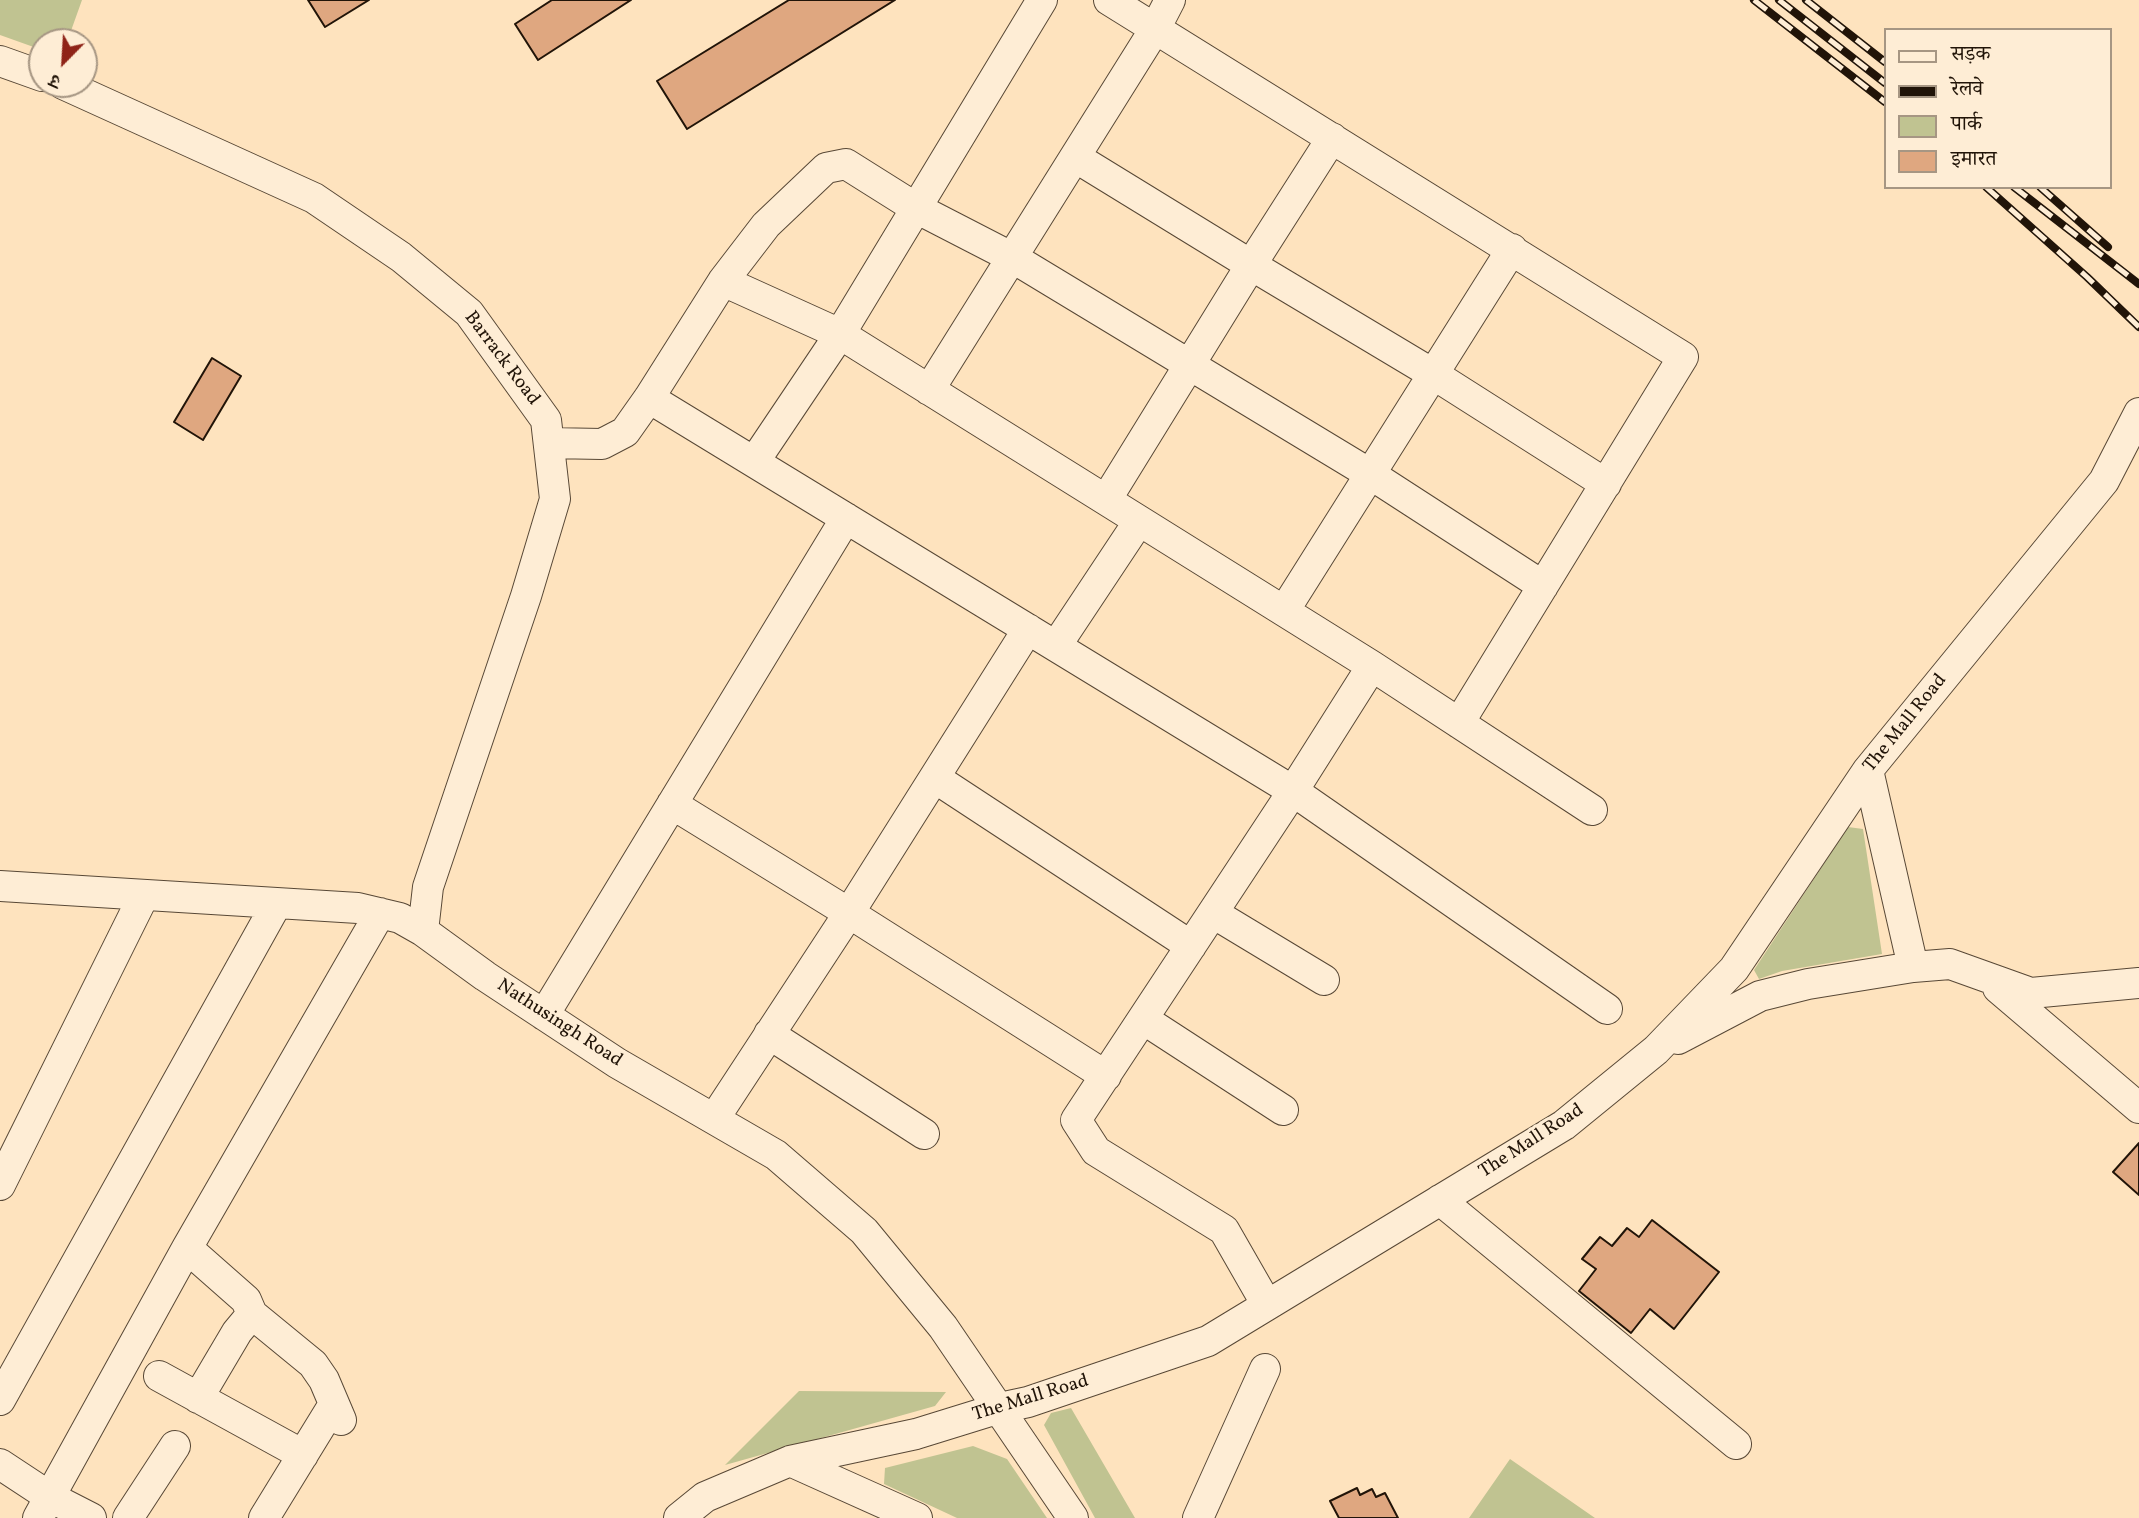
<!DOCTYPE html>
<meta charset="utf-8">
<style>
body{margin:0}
#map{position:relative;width:2139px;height:1518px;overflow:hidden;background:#fee3be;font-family:Vollkorn,"Noto Serif Devanagari",serif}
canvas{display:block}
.legend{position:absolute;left:1884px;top:28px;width:228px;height:161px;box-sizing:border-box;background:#feedd5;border:2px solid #a69683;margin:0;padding:9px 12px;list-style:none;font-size:21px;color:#211408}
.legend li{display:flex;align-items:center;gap:14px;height:35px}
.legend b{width:35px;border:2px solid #a69683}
.north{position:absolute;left:28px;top:28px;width:70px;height:70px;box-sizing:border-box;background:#feedd5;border:2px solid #a69683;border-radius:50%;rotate:204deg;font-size:19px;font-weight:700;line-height:28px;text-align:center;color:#211408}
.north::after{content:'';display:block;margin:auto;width:24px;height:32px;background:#8f2418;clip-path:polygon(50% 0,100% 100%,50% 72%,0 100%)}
</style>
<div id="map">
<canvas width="2139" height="1518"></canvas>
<ul class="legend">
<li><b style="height:9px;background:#feedd5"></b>सड़क</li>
<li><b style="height:9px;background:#211408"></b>रेलवे</li>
<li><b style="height:19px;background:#c0c391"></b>पार्क</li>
<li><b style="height:19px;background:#dfa780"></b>इमारत</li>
</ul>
<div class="north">उ</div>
</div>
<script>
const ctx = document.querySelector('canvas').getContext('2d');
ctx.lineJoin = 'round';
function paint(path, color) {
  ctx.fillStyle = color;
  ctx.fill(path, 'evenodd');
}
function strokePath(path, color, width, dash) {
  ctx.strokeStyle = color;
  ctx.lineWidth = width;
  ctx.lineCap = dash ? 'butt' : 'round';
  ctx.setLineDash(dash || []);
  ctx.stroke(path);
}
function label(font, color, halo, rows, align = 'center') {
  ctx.font = font + ' Vollkorn,serif';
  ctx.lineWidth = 6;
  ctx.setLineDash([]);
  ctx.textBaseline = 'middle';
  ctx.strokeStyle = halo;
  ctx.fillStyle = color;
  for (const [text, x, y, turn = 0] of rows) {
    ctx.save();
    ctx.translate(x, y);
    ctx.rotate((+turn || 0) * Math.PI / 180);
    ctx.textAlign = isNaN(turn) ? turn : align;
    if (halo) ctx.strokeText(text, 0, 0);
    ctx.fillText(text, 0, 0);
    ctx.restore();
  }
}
paint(new Path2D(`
 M 0,0 L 82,0 L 67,42 L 42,42 L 42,50 L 0,35 Z
 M 1848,827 L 1863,829 L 1882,954 L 1782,971 L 1759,979 L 1754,970 Z
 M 799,1391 L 946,1392 L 935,1406 L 725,1465 Z
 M 1071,1408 L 1135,1518 L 1095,1518 L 1044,1425 L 1051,1413 Z
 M 973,1446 L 1007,1459 L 1047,1518 L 957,1518 L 884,1484 L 885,1468 Z
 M 1510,1459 L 1595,1518 L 1469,1518 Z`), '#c0c391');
const building = new Path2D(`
 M 308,0 L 369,0 L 325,27 Z
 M 552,0 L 631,0 L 538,60 L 515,24 Z
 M 789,0 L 895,0 L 687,129 L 657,81 Z
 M 212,358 L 241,376 L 203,440 L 174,422 Z
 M 2139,1143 L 2139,1195 L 2113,1172 Z
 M 1652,1220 L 1719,1272 L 1674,1329 L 1650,1309 L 1631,1333 L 1579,1291 L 1596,1269 L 1582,1259 L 1600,1237 L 1612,1246 L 1627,1228 L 1639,1237 Z
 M 1357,1488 L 1360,1495 L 1372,1489 L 1376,1497 L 1385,1493 L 1398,1518 L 1339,1518 L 1330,1501 Z`);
paint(building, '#dfa780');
strokePath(building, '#211408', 2);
const minor = new Path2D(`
 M 1109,0 L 1683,357 L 1459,723
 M 0,61 L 42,76
 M 63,84 L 314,198 L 401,257 L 469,313 L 546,420 L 555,499 L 526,596 L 428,887 L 423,931
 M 1075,157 L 1251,265 L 1433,374 L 1606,484
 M 723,281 L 840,334 L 1372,666 L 1592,810
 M 929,390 L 1155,29 L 1170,0
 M 649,398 L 1293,791 L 1607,1009
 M 549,443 L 602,444 L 625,432 L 649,398 L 723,281 L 766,225 L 826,168 L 846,164 L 916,208 L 1013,258 L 1370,474 L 1543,586
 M 754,462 L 840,334 L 1042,0
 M 1106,500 L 1251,265 L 1332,138
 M 1284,611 L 1512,249
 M 1056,646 L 1139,521
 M 1868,770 L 1913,967
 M 935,778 L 1191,946
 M 672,804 L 849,913 L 1106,1076
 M 0,886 L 358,908 L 400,918 L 423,931 L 485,976 L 617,1063 L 776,1155 L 864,1231 L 943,1327 L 1073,1518
 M 1213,913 L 1324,980
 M 1998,988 L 2139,1108
 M 544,1015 L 846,518
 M 1143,1019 L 1283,1110
 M 769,1034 L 924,1134
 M 1678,1039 L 1760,996 L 1808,984 L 1913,967 L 1950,964 L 2031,993 L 2139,983
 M 714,1119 L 849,913 L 1028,629
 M 0,1185 L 144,895
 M 1440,1200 L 1736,1444
 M 187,1248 L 246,1300 L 252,1314 L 313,1364 L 324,1380 L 341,1420
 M 1267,1305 L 1224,1230 L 1096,1151 L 1076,1120 L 1293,791 L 1372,666
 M 159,1376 L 303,1455
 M 198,1398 L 237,1332 L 252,1314
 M 0,1400 L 277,903
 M 790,1461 L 917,1518
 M 0,1464 L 50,1497 L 91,1518
 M 38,1518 L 187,1248 L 380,913
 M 128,1518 L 175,1446
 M 264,1518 L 334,1404
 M 679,1518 L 705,1497 L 790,1461 L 916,1434 L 1000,1408 L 1028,1402 L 1208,1341 L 1564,1125 L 1656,1050 L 1734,969 L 1868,770 L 2104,481 L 2139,413
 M 1198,1518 L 1265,1369`);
strokePath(minor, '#584836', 32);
strokePath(minor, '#feedd5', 30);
const rail = new Path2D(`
 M 1754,0 L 1885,102
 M 1779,0 L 1885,83
 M 1806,0 L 1885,62
 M 1986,187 L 2087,277 L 2139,327
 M 2014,187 L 2139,284
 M 2040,187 L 2108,247`);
strokePath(rail, '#211408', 8);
strokePath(rail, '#feedd5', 5, [16]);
label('19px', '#211408', '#feedd5', [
 ["Barrack Road",501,359,53],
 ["The Mall Road",1906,724,-51],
 ["Nathusingh Road",559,1024,33],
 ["The Mall Road",1532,1142,-33],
 ["The Mall Road",1031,1399,-17]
]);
</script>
